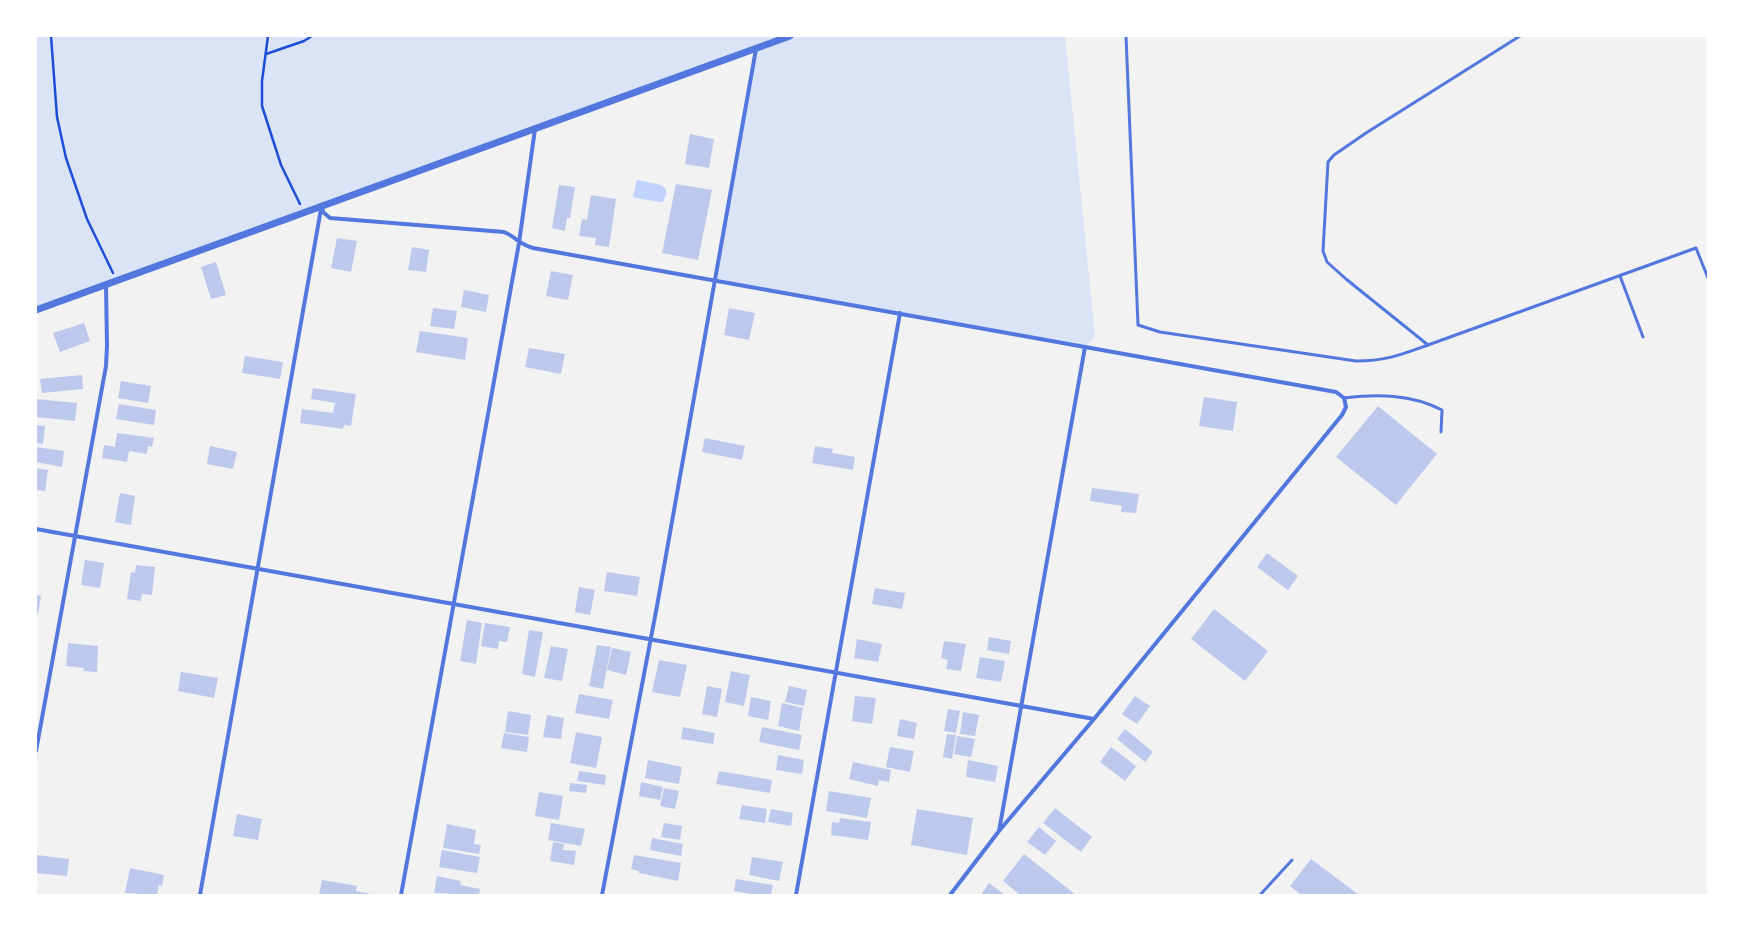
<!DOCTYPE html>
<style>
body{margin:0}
#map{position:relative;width:1744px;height:931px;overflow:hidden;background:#f2f2f2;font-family:"Source Sans 3",sans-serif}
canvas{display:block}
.frame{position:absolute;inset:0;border:37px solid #fff;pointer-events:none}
</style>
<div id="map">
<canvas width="1744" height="931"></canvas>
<div class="frame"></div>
</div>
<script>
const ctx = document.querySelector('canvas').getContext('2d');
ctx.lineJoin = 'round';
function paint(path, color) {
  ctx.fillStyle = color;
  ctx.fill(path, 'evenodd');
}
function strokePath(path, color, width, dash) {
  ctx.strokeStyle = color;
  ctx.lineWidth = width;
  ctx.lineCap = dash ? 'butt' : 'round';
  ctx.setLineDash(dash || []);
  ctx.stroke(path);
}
paint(new Path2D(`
 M 36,36 L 1065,36 L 1095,336 L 1085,347 L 715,280 L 756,49 L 36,310 Z`), '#dbe4f7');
paint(new Path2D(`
 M 637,180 L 661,185 L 666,189 L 666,195 L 663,202 L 658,202 L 633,197 Z`), '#bfd3fe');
paint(new Path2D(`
 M 690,134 L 714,139 L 709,168 L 685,164 Z
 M 676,184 L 712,190 L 698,260 L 662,253 Z
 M 559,185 L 575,187 L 570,218 L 567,218 L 565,231 L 552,228 Z
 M 591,195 L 616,199 L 609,247 L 595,245 L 596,238 L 579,236 L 582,219 L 587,220 Z
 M 337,238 L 357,241 L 351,272 L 331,268 Z
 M 412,247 L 429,250 L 426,272 L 408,270 Z
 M 216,262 L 226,295 L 211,299 L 201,267 Z
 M 551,271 L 573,275 L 568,300 L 546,296 Z
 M 464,290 L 489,295 L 486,312 L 461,307 Z
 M 433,308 L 457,311 L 454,329 L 430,326 Z
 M 729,308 L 755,313 L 749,340 L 724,335 Z
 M 84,323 L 90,341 L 60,352 L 53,333 Z
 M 420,331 L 468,338 L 465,360 L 416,352 Z
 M 529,348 L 565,354 L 561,374 L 525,367 Z
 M 245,356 L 283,362 L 280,379 L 242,373 Z
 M 82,375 L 83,389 L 42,393 L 40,379 Z
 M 121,381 L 151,386 L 148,403 L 118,398 Z
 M 313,388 L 356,394 L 351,426 L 344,425 L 343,429 L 300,423 L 302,409 L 333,413 L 335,403 L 311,399 Z
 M 1204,397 L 1237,402 L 1233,431 L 1199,426 Z
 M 36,399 L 77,403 L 75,421 L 36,417 Z
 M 119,404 L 156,410 L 154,425 L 116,419 Z
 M 1378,406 L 1437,454 L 1396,505 L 1336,457 Z
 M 36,425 L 45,426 L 43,444 L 36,443 Z
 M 117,433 L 154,438 L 152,447 L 148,446 L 147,454 L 129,451 L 127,462 L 102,458 L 104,445 L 115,447 Z
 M 705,438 L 745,446 L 742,460 L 702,452 Z
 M 210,446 L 237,452 L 233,469 L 207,464 Z
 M 815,446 L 833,449 L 832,453 L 855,457 L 853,470 L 812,463 Z
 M 36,447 L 64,451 L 62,467 L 36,462 Z
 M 36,468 L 48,470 L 45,491 L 36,490 Z
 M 1092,488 L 1139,494 L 1136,513 L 1121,512 L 1122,506 L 1090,501 Z
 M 120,493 L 135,496 L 131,525 L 115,522 Z
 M 1267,553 L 1298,576 L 1288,590 L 1257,567 Z
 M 85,560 L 104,563 L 100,588 L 81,585 Z
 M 136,565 L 155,567 L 152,595 L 142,594 L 141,601 L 127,599 L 131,572 L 135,573 Z
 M 607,572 L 640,577 L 637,596 L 604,591 Z
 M 579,587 L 595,590 L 590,615 L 575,612 Z
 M 875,588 L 905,593 L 902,609 L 872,604 Z
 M 36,595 L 41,596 L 38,614 L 36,614 Z
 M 1214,609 L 1268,651 L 1245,681 L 1191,639 Z
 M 467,620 L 482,623 L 476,664 L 460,661 Z
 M 485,623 L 510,627 L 507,642 L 499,641 L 498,649 L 481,646 Z
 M 529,630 L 543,632 L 535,677 L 522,674 Z
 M 989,637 L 1011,641 L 1009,654 L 987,650 Z
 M 857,639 L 882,644 L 878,662 L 854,658 Z
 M 944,641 L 966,644 L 961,671 L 946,669 L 948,660 L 941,658 Z
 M 68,643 L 98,646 L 97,672 L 83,671 L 84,668 L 66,666 Z
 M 597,645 L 611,647 L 603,689 L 589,686 Z
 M 551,646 L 568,649 L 562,681 L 544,678 Z
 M 612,648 L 631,652 L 626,675 L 607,670 Z
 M 980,657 L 1005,661 L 1001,682 L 976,678 Z
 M 659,660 L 687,665 L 680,697 L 652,692 Z
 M 731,671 L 750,675 L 744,706 L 725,702 Z
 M 181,672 L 218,678 L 214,698 L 178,691 Z
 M 707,686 L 722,689 L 717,717 L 702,714 Z
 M 789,686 L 807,690 L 804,706 L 785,702 Z
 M 579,694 L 613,700 L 609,719 L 575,713 Z
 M 855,696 L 876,698 L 872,724 L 852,721 Z
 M 1135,696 L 1150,706 L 1137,724 L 1122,714 Z
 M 751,697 L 771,701 L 768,720 L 748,716 Z
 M 782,703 L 803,708 L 799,731 L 778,726 Z
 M 948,709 L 960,711 L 956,733 L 944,731 Z
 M 508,711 L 531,715 L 528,735 L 505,732 Z
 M 963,712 L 979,715 L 975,736 L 960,734 Z
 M 547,715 L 564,718 L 561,739 L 543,737 Z
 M 900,719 L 917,723 L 914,739 L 897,736 Z
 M 683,727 L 715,733 L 713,744 L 681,739 Z
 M 762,727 L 802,735 L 799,750 L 759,742 Z
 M 1125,729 L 1153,752 L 1145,762 L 1117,739 Z
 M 576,732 L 602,737 L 596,768 L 570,763 Z
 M 504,733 L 529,737 L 527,752 L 501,748 Z
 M 947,734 L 956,735 L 952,759 L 943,757 Z
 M 957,736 L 975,739 L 971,757 L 954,754 Z
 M 890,747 L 914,751 L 910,772 L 886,767 Z
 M 1111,747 L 1136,766 L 1125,781 L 1100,762 Z
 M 778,755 L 804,760 L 802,774 L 776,770 Z
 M 648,760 L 682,767 L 679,784 L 645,778 Z
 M 968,760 L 998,766 L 995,782 L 966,777 Z
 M 853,762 L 891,770 L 889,782 L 879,780 L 878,786 L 849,779 Z
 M 579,771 L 606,775 L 605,785 L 577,781 Z
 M 719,771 L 772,780 L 770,793 L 716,784 Z
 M 641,782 L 663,787 L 660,800 L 639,796 Z
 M 570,783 L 587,785 L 586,793 L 569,791 Z
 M 664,788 L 679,791 L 675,809 L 660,806 Z
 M 829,791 L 871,798 L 867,818 L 826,811 Z
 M 539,792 L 563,796 L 559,820 L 535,816 Z
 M 742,805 L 767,809 L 765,823 L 739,819 Z
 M 1055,808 L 1092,837 L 1081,852 L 1043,823 Z
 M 771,809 L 793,813 L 791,826 L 768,822 Z
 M 917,809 L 973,818 L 967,855 L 911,845 Z
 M 237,814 L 262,819 L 258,840 L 233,836 Z
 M 840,818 L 871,822 L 868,840 L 831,835 L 832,822 L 839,823 Z
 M 551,823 L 585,829 L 581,846 L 548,840 Z
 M 664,823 L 682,826 L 680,840 L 661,837 Z
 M 447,824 L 476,830 L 474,844 L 481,845 L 479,854 L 443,848 Z
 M 1039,827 L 1056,841 L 1045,855 L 1027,842 Z
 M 652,838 L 683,844 L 681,856 L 650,850 Z
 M 553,842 L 564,844 L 563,850 L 576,851 L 574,865 L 550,861 Z
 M 442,850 L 480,857 L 477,873 L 439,867 Z
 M 1024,854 L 1076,895 L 1020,895 L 1003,881 Z
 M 37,855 L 69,859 L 67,876 L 36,873 Z
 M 634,855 L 681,863 L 678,881 L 639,873 L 639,871 L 631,869 Z
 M 752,857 L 783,862 L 779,881 L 749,875 Z
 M 1311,859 L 1359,895 L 1301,895 L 1290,886 Z
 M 130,868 L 164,875 L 162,886 L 159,885 L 157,895 L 125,893 Z
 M 437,876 L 461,881 L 460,885 L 480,889 L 479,895 L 434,893 Z
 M 736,879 L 773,885 L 771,895 L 757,895 L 734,891 Z
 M 322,880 L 357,886 L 356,891 L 376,895 L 319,895 Z
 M 989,883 L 1005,895 L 981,895 Z`), '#bdc9ec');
strokePath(new Path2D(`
 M 51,36 L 57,117 L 66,158 L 87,219 L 113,273
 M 268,36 L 262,81 L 262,106 L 281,165 L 300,204
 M 266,54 L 304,41 L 312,36`), '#1d4ed8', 2.5);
strokePath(new Path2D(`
 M 1126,36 L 1138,325 L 1160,332 L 1356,361 C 1386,361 1400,355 1428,345 L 1696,248 L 1708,278
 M 1620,276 L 1643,337
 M 1428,345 L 1346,279 L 1327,262 L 1323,251 L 1328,162 L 1334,155 L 1366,133 L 1520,36
 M 1344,398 C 1377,394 1411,394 1442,410 L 1441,432
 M 1260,895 L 1292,860`), '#5277de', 3);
strokePath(new Path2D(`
 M 322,207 L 323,212 L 330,218 L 504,232 C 516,237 519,244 533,248 L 1336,392 L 1344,398 L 1346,407 L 1342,415 L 1094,719 L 999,831 L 950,895
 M 36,529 L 1094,719
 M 36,751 L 106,366 L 107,346 L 106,285
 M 999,831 L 1085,347
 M 200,895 L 321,209
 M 401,895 L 519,243 L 535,129
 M 602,895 L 657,606 L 756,49
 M 796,895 L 900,313`), '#5277de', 4);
strokePath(new Path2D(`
 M 36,310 L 790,36`), '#5277de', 7);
</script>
